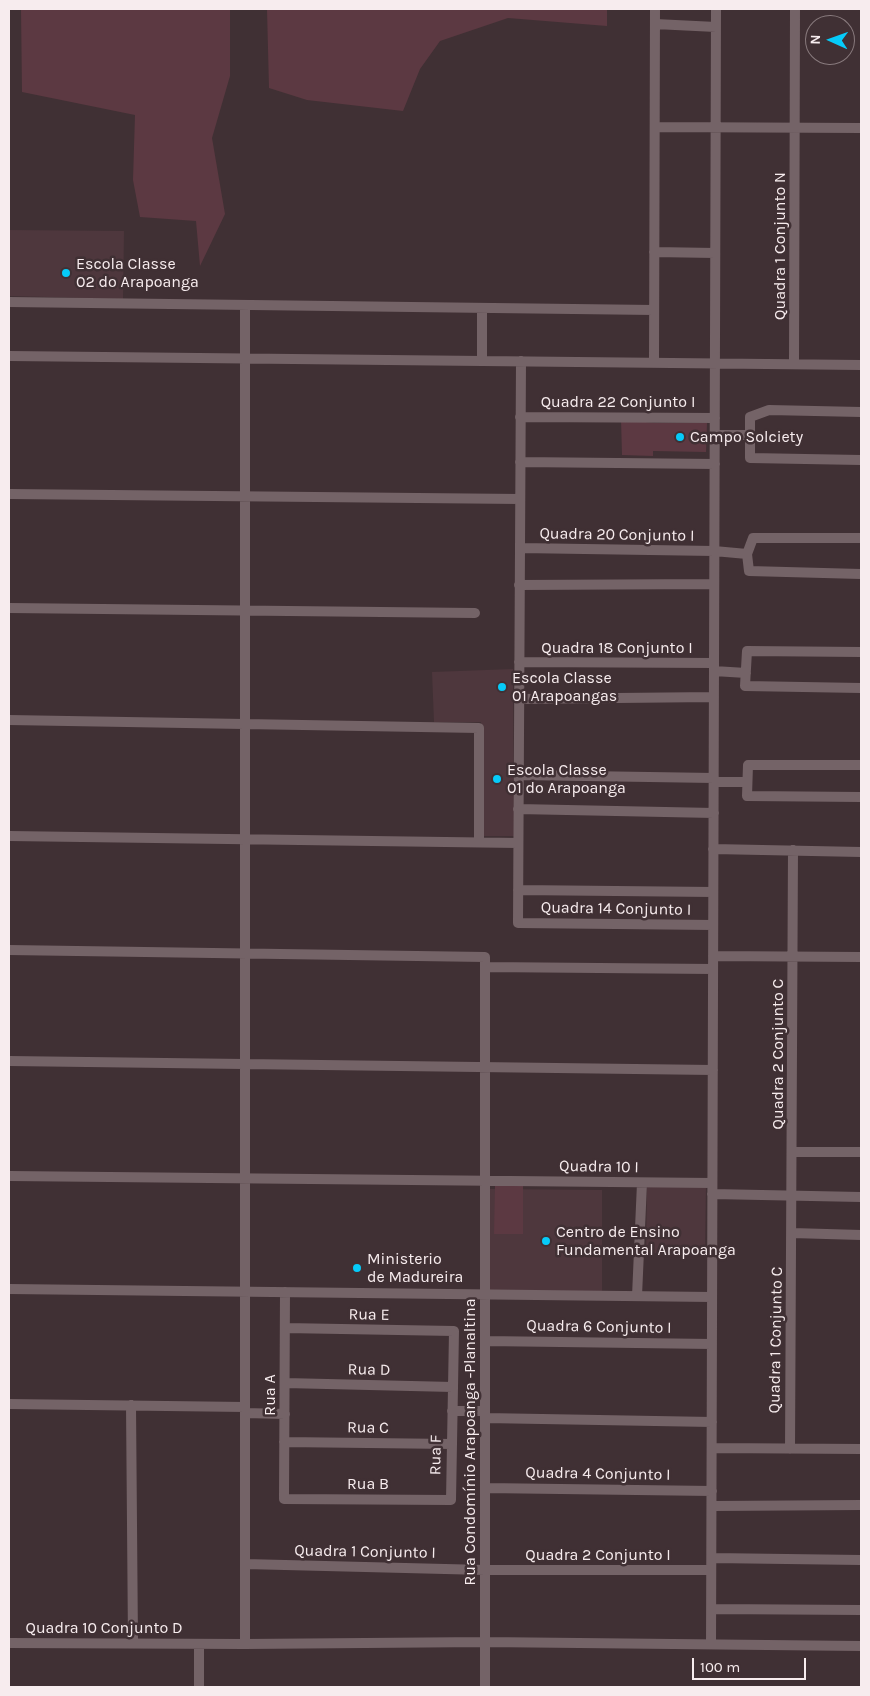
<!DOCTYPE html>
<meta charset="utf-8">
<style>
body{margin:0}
#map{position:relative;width:870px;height:1696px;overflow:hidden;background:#403034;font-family:Karla,sans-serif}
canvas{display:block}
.frame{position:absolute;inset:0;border:10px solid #f7ecee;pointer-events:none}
.north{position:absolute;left:805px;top:15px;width:50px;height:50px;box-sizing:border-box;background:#403034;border:1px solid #897b7e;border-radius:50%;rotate:272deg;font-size:14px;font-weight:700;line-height:20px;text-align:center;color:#f7ecee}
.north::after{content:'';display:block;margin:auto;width:18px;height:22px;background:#06cbf9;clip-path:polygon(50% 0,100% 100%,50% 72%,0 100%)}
.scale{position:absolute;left:692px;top:1658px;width:114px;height:22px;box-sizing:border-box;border:2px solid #f7ecee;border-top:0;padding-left:6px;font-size:15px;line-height:18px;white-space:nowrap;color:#f7ecee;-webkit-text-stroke:4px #403034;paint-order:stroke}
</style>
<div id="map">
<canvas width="870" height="1696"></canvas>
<div class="frame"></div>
<div class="north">N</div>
<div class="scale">100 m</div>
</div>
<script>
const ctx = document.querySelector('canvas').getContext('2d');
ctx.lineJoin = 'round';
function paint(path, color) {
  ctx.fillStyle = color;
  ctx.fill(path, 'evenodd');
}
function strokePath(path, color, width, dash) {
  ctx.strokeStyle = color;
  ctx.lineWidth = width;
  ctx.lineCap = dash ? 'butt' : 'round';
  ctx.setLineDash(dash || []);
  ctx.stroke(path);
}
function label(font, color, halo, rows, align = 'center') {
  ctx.font = font + ' Karla,sans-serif';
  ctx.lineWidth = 5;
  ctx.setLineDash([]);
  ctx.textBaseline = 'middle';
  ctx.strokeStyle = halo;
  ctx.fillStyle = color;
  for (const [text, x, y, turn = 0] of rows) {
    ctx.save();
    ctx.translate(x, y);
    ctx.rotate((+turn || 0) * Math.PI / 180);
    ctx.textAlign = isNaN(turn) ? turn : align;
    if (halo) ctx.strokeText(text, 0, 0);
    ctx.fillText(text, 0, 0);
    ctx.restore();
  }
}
paint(new Path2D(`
 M 9,230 L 124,231 L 123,299 L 9,296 Z
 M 513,669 L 514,836 L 481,836 L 481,722 L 434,722 L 432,672 Z
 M 647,1186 L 706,1186 L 705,1255 L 646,1253 Z
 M 489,1189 L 602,1190 L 602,1292 L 490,1291 Z`), '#4e373d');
paint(new Path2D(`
 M 21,9 L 230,9 L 230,76 L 212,138 L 225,214 L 200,266 L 196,221 L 140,217 L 133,180 L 135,115 L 22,92 Z
 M 267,9 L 607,9 L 607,26 L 508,18 L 440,41 L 420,69 L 403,111 L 307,100 L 269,88 Z
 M 621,419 L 654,423 L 707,423 L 706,452 L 653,451 L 653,456 L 622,455 Z
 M 495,1186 L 523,1186 L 523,1234 L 494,1234 Z`), '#5c3942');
strokePath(new Path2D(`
 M 655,24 L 716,27
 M 655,127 L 861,128
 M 654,252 L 715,253
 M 9,302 L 654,310
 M 482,308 L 482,361
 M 9,356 L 861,365
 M 521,361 L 518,923 L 713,925
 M 654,362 L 655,9
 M 794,364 L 795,9
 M 861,412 L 769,410 L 750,417 L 750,458 L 861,460
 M 520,417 L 715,418
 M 715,435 L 749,435
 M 520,462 L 715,464
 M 9,494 L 520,499
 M 861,538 L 753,538 L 747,554 L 749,571 L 861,574
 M 520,548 L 714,551 L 747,554
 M 519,585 L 714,584
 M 9,608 L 475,613
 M 861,652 L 747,651 L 745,686 L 861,688
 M 519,662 L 714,663
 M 714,671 L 746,673
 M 519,699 L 714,697
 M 9,720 L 479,728 L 479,842
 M 861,765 L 748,765 L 747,796 L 861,797
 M 519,775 L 714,778
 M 714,782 L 747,782
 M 518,809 L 714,813
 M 9,836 L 518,843
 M 713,849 L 861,852
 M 518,890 L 713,892
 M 9,950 L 485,957 L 485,1687
 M 713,956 L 861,957
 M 485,967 L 713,969
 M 9,1061 L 713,1070
 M 793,1152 L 861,1152
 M 9,1176 L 712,1183
 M 712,1194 L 861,1197
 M 792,1233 L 861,1235
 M 9,1289 L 712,1297
 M 637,1296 L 642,1183
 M 285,1328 L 454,1331 L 451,1500 L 284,1499 L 285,1292
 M 485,1341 L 712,1344
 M 285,1383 L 453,1387
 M 9,1404 L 245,1407
 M 131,1405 L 133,1643
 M 452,1411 L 485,1411
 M 245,1413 L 285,1414
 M 485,1418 L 712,1422
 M 284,1442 L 452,1444
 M 712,1448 L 861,1449
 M 790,1449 L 793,850
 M 485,1488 L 712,1491
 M 713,1506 L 861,1505
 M 712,1558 L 861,1560
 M 245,1564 L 485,1570 L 711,1570
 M 712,1609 L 861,1610
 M 9,1643 L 245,1644 L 485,1642 L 861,1646
 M 199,1644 L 199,1687
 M 245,1644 L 245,305
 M 711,1644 L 716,9`), '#746367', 10);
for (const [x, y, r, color] of [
 [66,273,5,"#06cbf9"],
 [680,437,5,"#06cbf9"],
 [502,687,5,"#06cbf9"],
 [497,779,5,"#06cbf9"],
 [546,1241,5,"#06cbf9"],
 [357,1268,5,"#06cbf9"]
]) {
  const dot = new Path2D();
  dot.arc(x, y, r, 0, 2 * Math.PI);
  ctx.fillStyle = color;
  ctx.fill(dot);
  strokePath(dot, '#403034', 2);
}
label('16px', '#f7ecee', '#403034', [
 ["Quadra 1 Conjunto N",780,246,-90],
 ["Quadra 22 Conjunto I",618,402],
 ["Quadra 20 Conjunto I",617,535,1],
 ["Quadra 18 Conjunto I",617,648],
 ["Quadra 14 Conjunto I",616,909,1],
 ["Quadra 2 Conjunto C",778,1054,-90],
 ["Quadra 10 I",599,1167,1],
 ["Rua E",369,1315,1],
 ["Quadra 6 Conjunto I",599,1327,1],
 ["Quadra 1 Conjunto C",776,1340,-89],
 ["Rua D",369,1370,1],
 ["Rua A",270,1395,-90],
 ["Rua C",368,1428,1],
 ["Rua Condomínio Arapoanga -Planaltina",470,1442,-90],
 ["Rua F",436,1455,-89],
 ["Quadra 4 Conjunto I",598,1474,1],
 ["Rua B",368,1484],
 ["Quadra 1 Conjunto I",365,1552,1],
 ["Quadra 2 Conjunto I",598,1555],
 ["Quadra 10 Conjunto D",104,1628]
]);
label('16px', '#f7ecee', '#403034', [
 ["Escola Classe",76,264],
 ["02 do Arapoanga",76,282],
 ["Campo Solciety",690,437],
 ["Escola Classe",512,678],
 ["01 Arapoangas",512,696],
 ["Escola Classe",507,770],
 ["01 do Arapoanga",507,788],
 ["Centro de Ensino",556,1232],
 ["Fundamental Arapoanga",556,1250],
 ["Ministerio",367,1259],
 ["de Madureira",367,1277]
], 'left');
</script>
